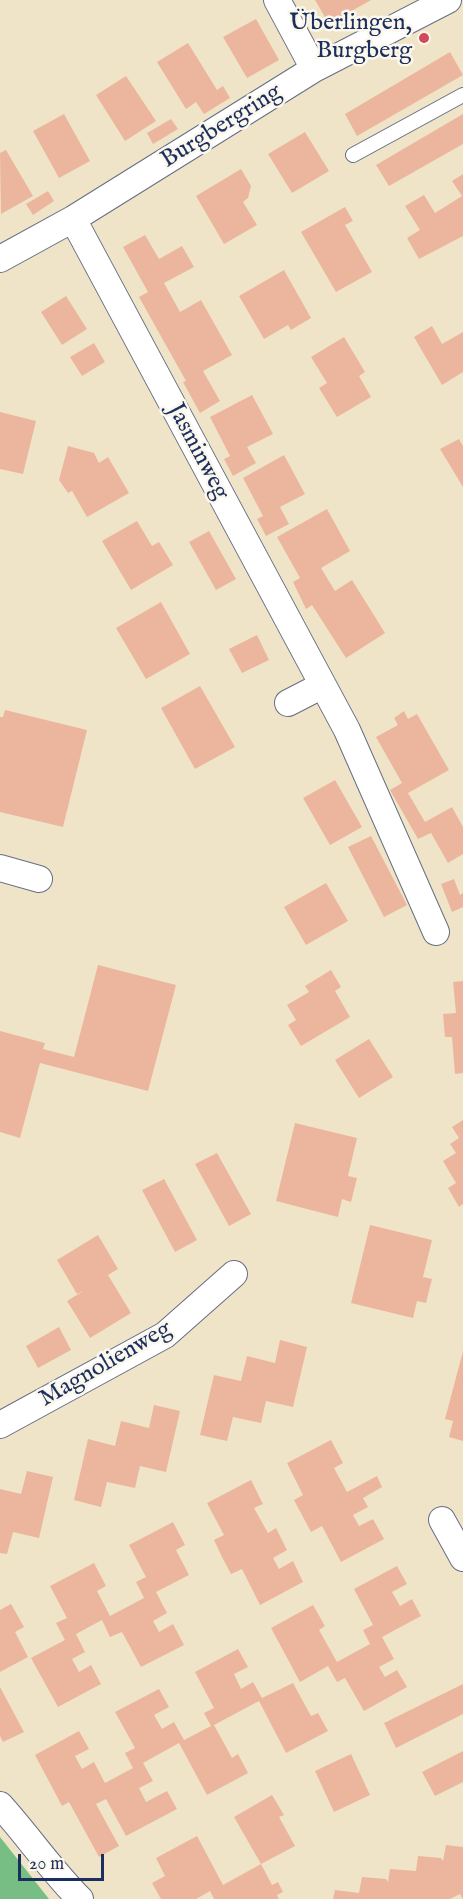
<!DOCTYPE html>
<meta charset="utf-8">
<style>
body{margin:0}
#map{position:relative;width:463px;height:1899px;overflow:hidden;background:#efe4c7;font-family:"IM FELL English",serif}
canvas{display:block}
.scale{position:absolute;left:18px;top:1854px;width:86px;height:27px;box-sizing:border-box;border:3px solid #1b2f5e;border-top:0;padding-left:8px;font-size:18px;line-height:21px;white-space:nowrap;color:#1b2f5e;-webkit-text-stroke:4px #fbf7ec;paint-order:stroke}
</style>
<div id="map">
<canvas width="463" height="1899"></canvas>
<div class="scale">20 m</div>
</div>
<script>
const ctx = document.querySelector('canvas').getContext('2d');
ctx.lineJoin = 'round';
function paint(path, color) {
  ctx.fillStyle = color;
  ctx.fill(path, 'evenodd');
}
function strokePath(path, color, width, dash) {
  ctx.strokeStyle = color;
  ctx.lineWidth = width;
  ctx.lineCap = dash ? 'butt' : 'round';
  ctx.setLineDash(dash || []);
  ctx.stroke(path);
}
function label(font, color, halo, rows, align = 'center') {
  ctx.font = font + ' "IM FELL English",serif';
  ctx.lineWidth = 5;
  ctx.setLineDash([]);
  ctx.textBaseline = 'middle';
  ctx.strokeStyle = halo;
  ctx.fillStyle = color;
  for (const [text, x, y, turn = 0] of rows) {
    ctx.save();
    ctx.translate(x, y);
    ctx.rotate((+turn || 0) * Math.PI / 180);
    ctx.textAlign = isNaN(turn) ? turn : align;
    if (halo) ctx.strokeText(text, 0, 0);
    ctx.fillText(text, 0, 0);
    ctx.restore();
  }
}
paint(new Path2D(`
 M 0,1837 L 49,1899 L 0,1899 Z`), '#76be84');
paint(new Path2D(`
 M 315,0 L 371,0 L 329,24 Z
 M 256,19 L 279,60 L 247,78 L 223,37 Z
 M 188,43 L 217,90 L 223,86 L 230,98 L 204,114 L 196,102 L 186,109 L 157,62 Z
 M 450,52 L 463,75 L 357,136 L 345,114 Z
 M 126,76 L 156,121 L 125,141 L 96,95 Z
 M 64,114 L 90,161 L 59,178 L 33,131 Z
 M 463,114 L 463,144 L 389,186 L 376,165 Z
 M 171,119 L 178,129 L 153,144 L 147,133 Z
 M 305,132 L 329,171 L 292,193 L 268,154 Z
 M 6,150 L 33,196 L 1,214 L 0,153 Z
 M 241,169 L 251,186 L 248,198 L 243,202 L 257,225 L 224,244 L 196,196 Z
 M 463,174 L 463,236 L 419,259 L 407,238 L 420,230 L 405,206 L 424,195 L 435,213 L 462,196 L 452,181 Z
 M 48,191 L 54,201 L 33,215 L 26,204 Z
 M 345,207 L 353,221 L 345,225 L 372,272 L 336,292 L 301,232 Z
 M 145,235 L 159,259 L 182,246 L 194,267 L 164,283 L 180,312 L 201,300 L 232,355 L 203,371 L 220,401 L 200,413 L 183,382 L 186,381 L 139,297 L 148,292 L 123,247 Z
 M 284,270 L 311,318 L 291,330 L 288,325 L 264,339 L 239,296 Z
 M 66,296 L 87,329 L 62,345 L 41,312 Z
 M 432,326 L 442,344 L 463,332 L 463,372 L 442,385 L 414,337 Z
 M 344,337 L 365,372 L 359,376 L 371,397 L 337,417 L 319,388 L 327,383 L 311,357 Z
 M 94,343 L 105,362 L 82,376 L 70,357 Z
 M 252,395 L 273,434 L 247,447 L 256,463 L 233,476 L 224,459 L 230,456 L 210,417 Z
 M 0,412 L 36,421 L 23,474 L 0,469 Z
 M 459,439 L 463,446 L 463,487 L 440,449 Z
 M 68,446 L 94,453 L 99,463 L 108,457 L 129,493 L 87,517 L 72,491 L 68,493 L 59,480 Z
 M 284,455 L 305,494 L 280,507 L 289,524 L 266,536 L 257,519 L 263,516 L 243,478 Z
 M 327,509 L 350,551 L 321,568 L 335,591 L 352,580 L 385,633 L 346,658 L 312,605 L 306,609 L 293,582 L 300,578 L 277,537 Z
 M 137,521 L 152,546 L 159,542 L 173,565 L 131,590 L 102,541 Z
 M 209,531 L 236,579 L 216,590 L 189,542 Z
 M 161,602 L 190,654 L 146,679 L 116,628 Z
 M 257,635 L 269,660 L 242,673 L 229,649 Z
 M 200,686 L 235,747 L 195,769 L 161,708 Z
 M 5,710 L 87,730 L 63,827 L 0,812 L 0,717 L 3,717 Z
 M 404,711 L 408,719 L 417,714 L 449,770 L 408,793 L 425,822 L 452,807 L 463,827 L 463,854 L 448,863 L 431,833 L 418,839 L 390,790 L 402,783 L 376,737 L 398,725 L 394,718 Z
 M 335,780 L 362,827 L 330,845 L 303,798 Z
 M 371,836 L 407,905 L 384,917 L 348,847 Z
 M 454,879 L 460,895 L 463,893 L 463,907 L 452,912 L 441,884 Z
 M 326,883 L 348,921 L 306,945 L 284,907 Z
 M 98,965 L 176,985 L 148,1091 L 40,1063 L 20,1138 L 0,1132 L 0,1031 L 45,1043 L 43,1049 L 74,1057 Z
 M 331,970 L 341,987 L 335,991 L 350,1017 L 301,1046 L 288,1025 L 296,1020 L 287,1005 L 309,992 L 305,986 Z
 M 463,981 L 463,1073 L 455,1074 L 452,1037 L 445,1037 L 443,1014 L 456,1013 L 453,982 Z
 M 369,1039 L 393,1077 L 359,1098 L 335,1060 Z
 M 463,1120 L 463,1204 L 459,1207 L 448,1188 L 456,1183 L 443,1161 L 456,1153 L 450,1144 L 459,1138 L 452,1127 Z
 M 295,1123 L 357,1138 L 348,1176 L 357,1178 L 351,1202 L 342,1199 L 338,1217 L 276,1201 Z
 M 217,1153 L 251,1214 L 229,1226 L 195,1164 Z
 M 164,1179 L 197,1240 L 175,1252 L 142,1190 Z
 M 370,1225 L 432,1240 L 423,1277 L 432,1279 L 426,1303 L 417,1301 L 413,1318 L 351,1303 Z
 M 98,1235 L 118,1269 L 108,1275 L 131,1313 L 90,1338 L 67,1301 L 85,1290 L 77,1294 L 57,1260 Z
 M 59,1327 L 71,1350 L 38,1368 L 26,1346 Z
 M 280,1340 L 307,1347 L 293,1407 L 266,1401 L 261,1423 L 233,1417 L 227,1441 L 200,1435 L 214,1375 L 241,1381 L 247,1356 L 275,1363 Z
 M 463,1351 L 463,1441 L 449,1437 L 453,1421 L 445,1419 Z
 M 154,1405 L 180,1411 L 166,1472 L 140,1466 L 135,1488 L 107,1482 L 101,1507 L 74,1500 L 88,1439 L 115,1446 L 121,1421 L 149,1428 Z
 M 331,1440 L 343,1463 L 334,1468 L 347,1492 L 377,1476 L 382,1487 L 363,1498 L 368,1507 L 353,1515 L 359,1526 L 373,1519 L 384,1539 L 341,1562 L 322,1526 L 311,1532 L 294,1500 L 303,1495 L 287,1463 Z
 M 27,1471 L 53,1477 L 39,1538 L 13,1532 L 7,1554 L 0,1553 L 0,1489 L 21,1494 Z
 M 251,1480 L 263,1504 L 254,1508 L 268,1533 L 276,1528 L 287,1550 L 273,1558 L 279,1569 L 293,1561 L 303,1582 L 260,1605 L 242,1569 L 231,1574 L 222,1557 L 214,1540 L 224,1535 L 207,1503 Z
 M 173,1522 L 185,1545 L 176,1550 L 189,1575 L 156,1592 L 167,1613 L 153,1621 L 159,1632 L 173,1624 L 184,1645 L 141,1667 L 122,1632 L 110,1637 L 102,1620 L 76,1634 L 85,1652 L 72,1659 L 79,1672 L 91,1665 L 101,1684 L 58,1707 L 31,1658 L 65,1640 L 56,1623 L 67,1618 L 50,1586 L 94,1563 L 106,1586 L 97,1591 L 110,1616 L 144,1598 L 136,1582 L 146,1577 L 129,1545 Z
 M 397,1566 L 407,1584 L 392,1592 L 400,1606 L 412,1599 L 421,1616 L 382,1637 L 394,1659 L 379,1667 L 385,1677 L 397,1670 L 407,1687 L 364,1711 L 345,1678 L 337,1682 L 328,1666 L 300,1682 L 271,1628 L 313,1605 L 325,1626 L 319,1630 L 337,1662 L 370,1644 L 363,1630 L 373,1625 L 354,1589 Z
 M 11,1604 L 24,1627 L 15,1632 L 28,1657 L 0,1672 L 0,1610 Z
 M 238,1649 L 248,1667 L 234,1674 L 241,1689 L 253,1682 L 262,1698 L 293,1683 L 311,1716 L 318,1713 L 328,1731 L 286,1753 L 259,1701 L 214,1725 L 232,1758 L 238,1754 L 248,1773 L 207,1795 L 179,1743 L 143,1763 L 153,1781 L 139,1788 L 146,1802 L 167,1791 L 177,1809 L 126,1836 L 106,1799 L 96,1804 L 119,1846 L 99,1857 L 69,1802 L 62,1806 L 35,1755 L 79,1731 L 89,1749 L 75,1756 L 82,1769 L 94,1762 L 105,1783 L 133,1768 L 125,1753 L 135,1748 L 115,1712 L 159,1689 L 169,1707 L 154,1715 L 162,1729 L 174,1722 L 184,1740 L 211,1726 L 204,1713 L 214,1708 L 195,1672 Z
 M 463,1684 L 463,1714 L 396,1748 L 384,1723 Z
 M 0,1687 L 24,1732 L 3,1742 L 0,1736 Z
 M 463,1751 L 463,1782 L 435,1796 L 422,1772 Z
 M 351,1754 L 370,1795 L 334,1812 L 315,1771 Z
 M 272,1795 L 284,1815 L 279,1817 L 295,1846 L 261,1864 L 272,1885 L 278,1882 L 283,1892 L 277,1895 L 279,1899 L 214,1899 L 210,1891 L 196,1899 L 161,1899 L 152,1883 L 165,1876 L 156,1858 L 197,1836 L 223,1885 L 261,1864 L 234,1817 Z
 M 446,1845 L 463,1847 L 463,1899 L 460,1894 L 450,1899 L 333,1899 L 335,1890 L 359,1893 L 362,1877 L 386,1879 L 388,1882 L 390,1869 L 416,1871 L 418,1856 L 441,1858 L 443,1861 Z`), '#ecb69e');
const service = new Path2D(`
 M 353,155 L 463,95`);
const minor = new Path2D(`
 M 277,0 L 314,69
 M 73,219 L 347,730 L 436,932
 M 0,259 L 73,219 L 314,69 L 448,0
 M 288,703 L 321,686
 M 0,868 L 39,879
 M 0,1425 L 165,1335 L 234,1274
 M 442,1520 L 463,1558
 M 0,1805 C 28,1836 51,1870 80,1899`);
strokePath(service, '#656e83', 16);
strokePath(minor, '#656e83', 28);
strokePath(service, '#fff', 14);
strokePath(minor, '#fff', 26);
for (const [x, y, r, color] of [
 [424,38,6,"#d1495b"]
]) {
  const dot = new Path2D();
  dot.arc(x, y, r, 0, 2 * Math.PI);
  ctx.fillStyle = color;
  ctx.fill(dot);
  strokePath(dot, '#fbf7ec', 2);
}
label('24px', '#1b2f5e', '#fbf7ec', [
 ["Überlingen,",412,24],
 ["Burgberg",412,52]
], 'right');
label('24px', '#1b2f5e', '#fbf7ec', [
 ["Burgbergring",222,127,-32],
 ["Jasminweg",197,452,62],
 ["Magnolienweg",106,1365,-30]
]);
</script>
